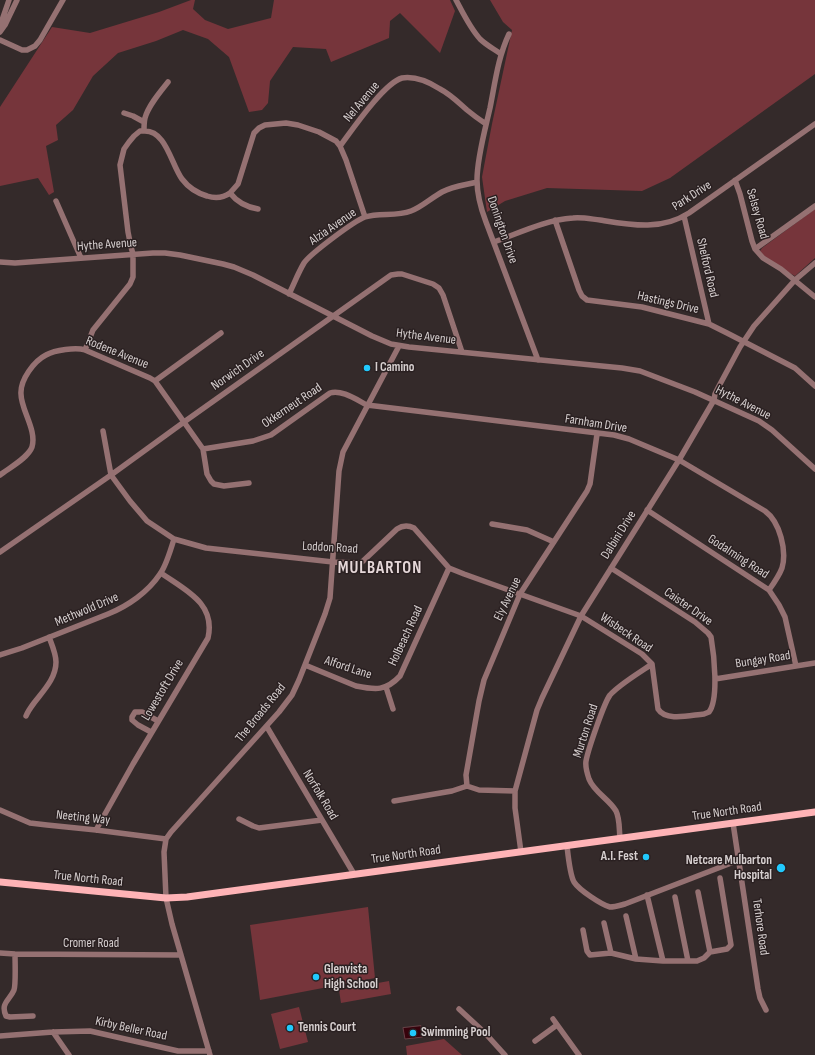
<!DOCTYPE html>
<style>
body{margin:0}
canvas{display:block;background:#342a2a}
</style>
<canvas width="815" height="1055"></canvas>
<script>
const ctx = document.querySelector('canvas').getContext('2d');
ctx.lineJoin = 'round';
function paint(path, color) {
  ctx.fillStyle = color;
  ctx.fill(path, 'evenodd');
}
function strokePath(path, color, width, dash) {
  ctx.strokeStyle = color;
  ctx.lineWidth = width;
  ctx.lineCap = dash ? 'butt' : 'round';
  ctx.setLineDash(dash || []);
  ctx.stroke(path);
}
function label(font, color, halo, rows, align = 'center') {
  ctx.font = font + ' "Sofia Sans Condensed",sans-serif';
  ctx.lineWidth = 3;
  ctx.setLineDash([]);
  ctx.textBaseline = 'middle';
  ctx.strokeStyle = halo;
  ctx.fillStyle = color;
  for (const [text, x, y, turn = 0] of rows) {
    ctx.save();
    ctx.translate(x, y);
    ctx.rotate((+turn || 0) * Math.PI / 180);
    ctx.textAlign = isNaN(turn) ? turn : align;
    if (halo) ctx.strokeText(text, 0, 0);
    ctx.fillText(text, 0, 0);
    ctx.restore();
  }
}
paint(new Path2D(`
 M 191,0 L 195,0 L 193,9 L 205,20 L 228,29 L 271,18 L 274,0 L 450,0 L 455,11 L 440,53 L 400,13 L 390,21 L 389,38 L 331,62 L 326,49 L 293,47 L 270,81 L 268,103 L 262,110 L 249,112 L 229,57 L 208,39 L 183,30 L 156,41 L 118,53 L 93,76 L 73,110 L 56,125 L 58,140 L 46,146 L 54,192 L 49,195 L 38,178 L 0,186 L 0,107 L 52,27 L 90,33 L 159,12 Z
 M 490,0 L 815,0 L 815,74 L 670,178 L 642,191 L 547,188 L 505,201 L 487,212 L 482,177 L 492,124 L 512,30 L 503,22 Z
 M 815,209 L 815,258 L 795,276 L 768,261 L 760,251 L 762,248 Z
 M 368,907 L 375,978 L 260,1000 L 250,925 Z
 M 389,981 L 391,994 L 341,1003 L 339,990 Z
 M 299,1007 L 308,1042 L 280,1049 L 271,1014 Z
 M 444,1039 L 462,1055 L 407,1055 L 406,1046 Z`), '#76353b');
const water = new Path2D(`
 M 421,1026 L 423,1037 L 405,1039 L 403,1028 Z`);
paint(water, '#37020c');
strokePath(water, '#674046', 1);
strokePath(new Path2D(`
 M 456,0 C 463,13 470,28 480,39 C 486,45 494,49 501,54
 M 0,26 L 9,0
 M 0,32 L 5,25 L 17,0
 M 509,34 C 498,57 495,83 490,108 C 485,130 477,158 477,180 C 477,195 481,209 486,222 L 538,360
 M 0,40 L 22,50 L 27,50 L 35,46 L 40,40 L 63,0
 M 124,113 L 133,116 L 144,122
 M 144,131 C 166,130 171,164 182,179 C 188,187 197,193 207,196 C 216,199 223,198 230,193 C 237,202 246,207 258,209
 M 340,146 C 352,130 384,83 402,78 C 415,76 429,82 440,89 C 450,94 458,102 467,110 C 473,115 480,120 486,124
 M 735,180 L 740,194 L 752,241 L 755,249 L 763,258 L 781,269 L 815,297
 M 230,193 L 238,184 L 254,133 L 259,128 L 265,125 L 286,123 L 298,125 L 319,132 L 336,141 L 340,146 L 346,160 L 365,217
 M 56,201 L 81,258
 M 684,216 L 709,324
 M 555,220 L 579,290 L 582,296 L 587,300 L 642,307 L 709,324 L 727,333 L 795,368 L 815,386
 M 494,242 C 519,233 545,220 573,218 C 582,217 591,219 600,220 C 631,225 661,231 689,213 L 815,124
 M 755,249 L 815,206
 M 0,262 L 15,263 L 153,253 L 165,253 L 180,255 L 223,264 L 234,267 L 253,275 L 372,336 L 391,344 L 409,347 L 622,368 L 640,371 L 695,392 L 759,421 L 772,430 L 815,469
 M 289,294 C 294,284 298,273 304,263 C 310,254 354,221 365,217 C 379,212 396,217 411,211 C 422,207 431,198 442,192 C 453,186 465,185 477,182
 M 85,350 L 93,330 L 130,284 L 133,277 L 133,254 L 131,247 L 128,232 L 120,165 L 124,149 L 129,142 L 134,136 L 140,131 L 144,131 C 144,126 144,122 145,118 C 148,106 160,92 168,82
 M 155,381 L 221,333
 M 103,431 L 111,475 L 130,501 L 147,521 L 174,539 L 206,548 L 333,562 L 359,563 L 362,562 L 397,529 C 403,525 408,525 414,528 L 449,568 L 464,574 L 581,616 L 642,654 L 652,664 L 658,709 C 666,722 691,715 704,714 L 709,712 C 719,699 714,654 711,637 L 708,633 L 695,622 L 611,568
 M 203,449 L 253,441 L 271,435 L 330,393 C 341,389 357,400 367,405 L 614,435 L 629,439 L 679,460 L 765,511 C 780,522 787,551 782,568 C 779,576 774,583 769,590
 M 0,475 C 9,468 28,458 32,447 C 37,430 21,410 21,394 C 20,380 34,361 46,355 C 55,350 76,347 85,350 L 150,378 L 155,381 L 203,449 L 207,474 L 211,481 L 214,484 L 224,486 L 249,483
 M 647,510 L 769,590 L 779,605 L 785,617 L 796,666
 M 492,524 L 527,530 L 554,542
 M 0,552 L 111,475 L 184,422 L 391,275 L 398,274 L 402,274 L 433,284 L 439,288 L 443,295 L 462,352
 M 0,655 L 22,648 L 108,614 C 128,606 148,592 160,574 C 166,566 171,549 174,539
 M 305,665 L 356,686 C 376,690 386,691 400,676 L 449,568
 M 715,679 L 815,663
 M 386,687 L 393,709
 M 26,716 C 28,711 31,707 34,703 C 44,690 56,678 56,662 C 56,654 52,645 49,637
 M 267,727 L 354,874
 M 151,732 L 138,725 L 132,720 L 132,717 L 135,712 L 142,712 L 158,721
 M 467,786 L 466,775 L 479,701 L 484,680 L 520,594 L 587,491 L 590,484 L 597,434
 M 394,801 L 452,791 L 467,786 L 479,790 L 515,791
 M 0,810 L 30,823 L 47,825 L 96,830 L 166,839
 M 239,819 L 253,826 L 259,828 L 322,820
 M 733,823 L 758,989 L 760,998 L 766,1010
 M 96,830 L 133,764 L 208,638 C 216,603 185,590 161,573
 M 620,838 C 619,830 620,819 616,811 C 609,799 594,792 589,779 C 587,773 585,767 586,761 C 588,750 604,703 610,695 C 620,684 639,673 652,664
 M 567,846 C 568,855 570,875 574,882 C 579,890 602,905 610,907 C 615,907 621,905 625,904 L 739,860
 M 521,852 L 515,808 L 515,791 L 537,710 L 542,698 L 581,616 L 679,460 L 714,400 L 715,394 L 719,386 L 740,347 L 754,326 L 795,280 L 815,263
 M 698,892 L 710,952
 M 647,895 L 663,961
 M 675,897 L 688,961
 M 626,916 L 636,959
 M 604,923 L 611,953
 M 583,930 L 587,951 L 590,955 L 611,953 L 636,959 L 663,961 L 697,961 L 704,958 L 710,952 L 727,949 L 731,945 L 720,878
 M 0,953 L 15,954 L 181,955
 M 15,954 C 15,962 16,984 14,990 C 10,1000 0,1003 6,1016 L 10,1017 L 33,1016
 M 459,1009 L 485,1033 L 505,1055
 M 553,1019 L 579,1055
 M 53,1032 L 69,1055
 M 0,1036 L 53,1032 L 90,1031 L 178,1051 L 209,1051
 M 535,1041 L 557,1025
 M 210,1055 L 172,924 L 166,898 L 164,852 L 166,839 L 171,832 L 279,712 L 292,695 L 299,680 L 325,614 L 330,598 L 339,471 L 343,452 L 399,346`), '#957172', 5.5);
strokePath(new Path2D(`
 M 0,882 L 166,898 L 187,897 L 815,812`), '#feb3b6', 7);
for (const [x, y, r, color] of [
 [367,368,4,"#21c9fd"],
 [646,857,4,"#21c9fd"],
 [781,868,5,"#21c9fd"],
 [316,977,4,"#21c9fd"],
 [290,1028,4,"#21c9fd"],
 [413,1033,4,"#21c9fd"]
]) {
  const dot = new Path2D();
  dot.arc(x, y, r, 0, 2 * Math.PI);
  ctx.fillStyle = color;
  ctx.fill(dot);
  strokePath(dot, '#2a2021', 1.5);
}
label('13px', '#d6cfcf', '#2a2021', [
 ["Nel Avenue",362,102,-50],
 ["Park Drive",692,196,-33],
 ["Selsey Road",757,214,74],
 ["Alzia Avenue",333,227,-35],
 ["Donington Drive",502,230,71],
 ["Hythe Avenue",107,245,-4],
 ["Shelford Road",707,268,77],
 ["Hastings Drive",668,303,13],
 ["Hythe Avenue",426,337,7],
 ["Rodene Avenue",117,353,22],
 ["Norwich Drive",238,370,-35],
 ["Hythe Avenue",743,403,27],
 ["Okkerneut Road",292,406,-34],
 ["Farnham Drive",596,424,9],
 ["Dalbini Drive",619,535,-58],
 ["Loddon Road",330,548,3],
 ["Godalming Road",738,557,33],
 ["Ely Avenue",508,599,-64],
 ["Caister Drive",688,607,35],
 ["Methwold Drive",87,610,-23],
 ["Wisbeck Road",626,633,34],
 ["Holbeach Road",406,636,-65],
 ["Bungay Road",763,660,-9],
 ["Alford Lane",348,668,18],
 ["Lowestoft Drive",163,690,-59],
 ["The Broads Road",261,713,-51],
 ["Murton Road",586,731,-72],
 ["Norfolk Road",320,795,59],
 ["True North Road",727,812,-8],
 ["Neeting Way",83,818,6],
 ["True North Road",406,855,-8],
 ["True North Road",88,879,6],
 ["Terhore Road",760,927,82],
 ["Cromer Road",91,944],
 ["Kirby Beller Road",131,1029,12]
]);
label('bold 13px', '#d6cfcf', '#2a2021', [
 ["I Camino",375,368],
 ["A.I. Fest",638,857,"right"],
 ["Netcare Mulbarton",772,861,"right"],
 ["Hospital",772,876,"right"],
 ["Glenvista",324,970],
 ["High School",324,985],
 ["Tennis Court",298,1028],
 ["Swimming Pool",421,1033]
], 'left');
ctx.letterSpacing = '1px';
label('bold 17px', '#e6d8d9', '#2a2021', [
 ["MULBARTON",380,569]
]);
ctx.letterSpacing = '0px';
</script>
